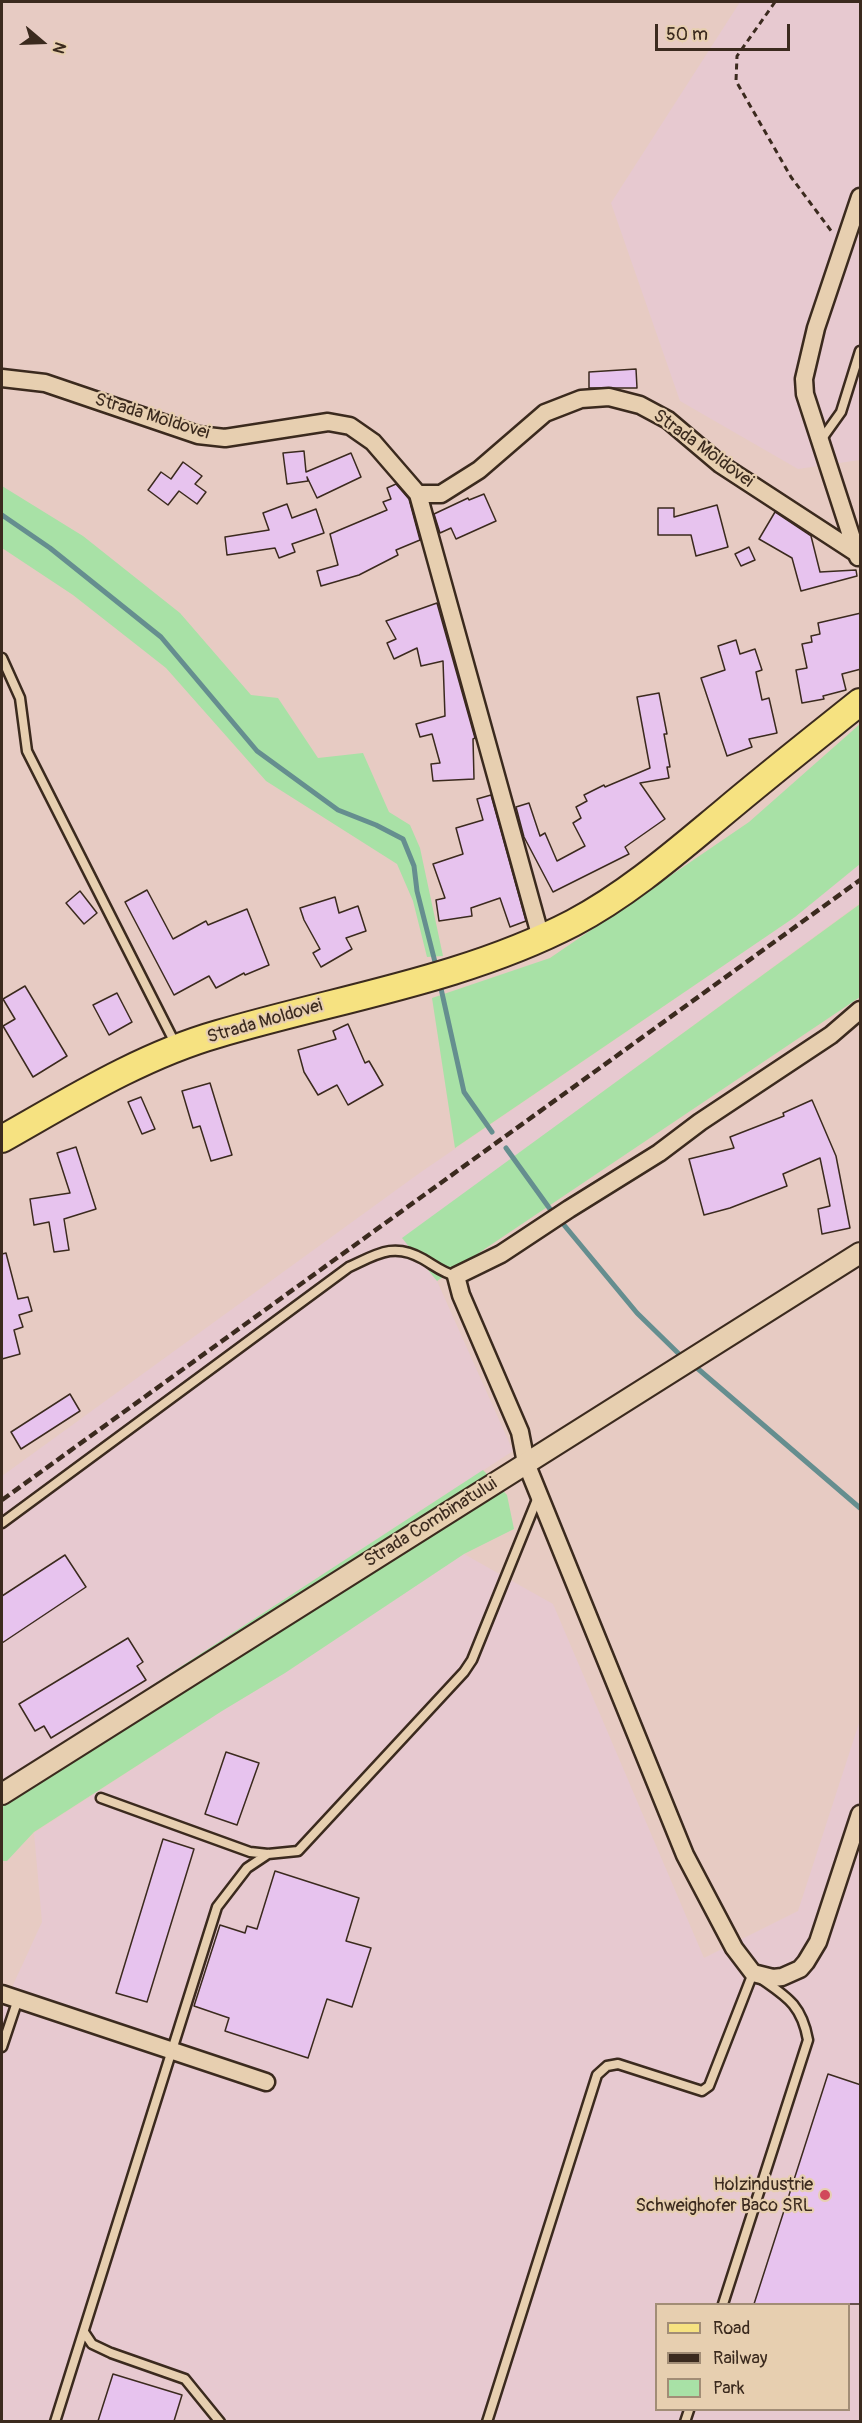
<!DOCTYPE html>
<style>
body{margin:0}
#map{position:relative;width:862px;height:2423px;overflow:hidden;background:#e7cbc3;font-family:Pangolin,sans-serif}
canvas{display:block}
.frame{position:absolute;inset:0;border:3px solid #3b2a1e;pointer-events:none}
.legend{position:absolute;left:655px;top:2303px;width:195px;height:108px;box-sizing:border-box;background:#e7cfb0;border:2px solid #a28d76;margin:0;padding:8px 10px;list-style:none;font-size:18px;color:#3b2a1e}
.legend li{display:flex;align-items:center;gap:12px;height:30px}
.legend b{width:30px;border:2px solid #a28d76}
.north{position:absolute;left:12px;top:12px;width:60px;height:60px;-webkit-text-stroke:4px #e7cfb0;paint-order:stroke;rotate:109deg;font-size:16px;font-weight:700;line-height:24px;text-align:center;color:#3b2a1e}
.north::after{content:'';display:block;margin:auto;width:21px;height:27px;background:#3b2a1e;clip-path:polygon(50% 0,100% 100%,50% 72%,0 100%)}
.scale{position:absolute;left:655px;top:24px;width:135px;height:27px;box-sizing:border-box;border:3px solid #3b2a1e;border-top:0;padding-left:8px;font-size:18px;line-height:21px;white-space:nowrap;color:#3b2a1e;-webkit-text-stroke:4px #e7cfb0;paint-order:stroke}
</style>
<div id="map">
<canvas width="862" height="2423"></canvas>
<div class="frame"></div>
<ul class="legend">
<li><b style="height:8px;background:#f6e281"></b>Road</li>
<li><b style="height:8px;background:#3b2a1e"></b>Railway</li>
<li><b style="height:16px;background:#a8e1a6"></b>Park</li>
</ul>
<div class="north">N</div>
<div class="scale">50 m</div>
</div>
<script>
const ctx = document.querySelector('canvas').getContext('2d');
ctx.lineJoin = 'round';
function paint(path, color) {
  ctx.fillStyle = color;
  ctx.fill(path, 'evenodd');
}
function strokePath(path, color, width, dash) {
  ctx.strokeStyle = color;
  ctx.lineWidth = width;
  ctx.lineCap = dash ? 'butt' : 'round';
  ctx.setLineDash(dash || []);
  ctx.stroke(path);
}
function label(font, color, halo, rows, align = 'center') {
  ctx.font = font + ' Pangolin,sans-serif';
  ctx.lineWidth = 4.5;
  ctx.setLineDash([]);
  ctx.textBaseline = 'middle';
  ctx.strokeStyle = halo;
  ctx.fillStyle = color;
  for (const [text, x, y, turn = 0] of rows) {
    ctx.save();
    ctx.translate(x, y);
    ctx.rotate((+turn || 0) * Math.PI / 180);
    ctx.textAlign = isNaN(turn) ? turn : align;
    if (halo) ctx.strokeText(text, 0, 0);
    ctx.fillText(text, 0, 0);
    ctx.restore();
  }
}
paint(new Path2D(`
 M 740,2 L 860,2 L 860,460 L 798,469 L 680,401 L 611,203 Z
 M 860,864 L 860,903 L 403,1238 L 437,1281 L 513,1451 L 2,1783 L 2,1476 L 421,1172 L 795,917 Z
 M 464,1554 L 553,1604 L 704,1958 L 798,1911 L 860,1720 L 860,2421 L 2,2421 L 2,2009 L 42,1922 L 34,1833 L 222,1711 L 285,1673 ZM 656,2304 L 848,2304 L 848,2410 L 656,2410 Z`), '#e7c9d0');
paint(new Path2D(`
 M 2,486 L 83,536 L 180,613 L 251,695 L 278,698 L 318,758 L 363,753 L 389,812 L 410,825 L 420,848 L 443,956 L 427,957 L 413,901 L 397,864 L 266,781 L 166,668 L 73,595 L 2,548 Z
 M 860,724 L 860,864 L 795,917 L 455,1148 L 432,998 L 550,958 L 749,822 Z
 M 860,904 L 860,997 L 437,1281 L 402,1238 Z
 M 483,1470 L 507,1495 L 514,1529 L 464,1554 L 285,1673 L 222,1711 L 34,1832 L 7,1861 L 2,1861 L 2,1783 Z`), '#a8e1a6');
strokePath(new Path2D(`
 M 2,515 L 50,548 L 161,637 L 257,751 L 338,810 L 376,825 L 403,839 L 414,866 L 417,891 L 436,966
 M 440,984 L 464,1092 L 492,1132
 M 506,1148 L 550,1209
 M 564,1225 L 637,1313 L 679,1354
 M 697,1368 L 860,1508`), '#658e8f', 5);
const building = new Path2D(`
 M 636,369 L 637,388 L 589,388 L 589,372 Z
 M 304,451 L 306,472 L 351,453 L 361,477 L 317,498 L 307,477 L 308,481 L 287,484 L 283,453 Z
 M 183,462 L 202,476 L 195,484 L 206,492 L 197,504 L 179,491 L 168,505 L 148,490 L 161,472 L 171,479 Z
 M 396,484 L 409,499 L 420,540 L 396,550 L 398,555 L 359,575 L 321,586 L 317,571 L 338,565 L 330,534 L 387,510 L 383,502 L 391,499 L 387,488 Z
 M 484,494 L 496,521 L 456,539 L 451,528 L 440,533 L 434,514 L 468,498 L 469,500 Z
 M 287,504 L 292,518 L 316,509 L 324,533 L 292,544 L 295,552 L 279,558 L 275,548 L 227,555 L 225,537 L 269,530 L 263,513 Z
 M 717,505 L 728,547 L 696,556 L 691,535 L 658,535 L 658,508 L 674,508 L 674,517 Z
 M 775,512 L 811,536 L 820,572 L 856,570 L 857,576 L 801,591 L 792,558 L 759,539 Z
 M 749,547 L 755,560 L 741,566 L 735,554 Z
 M 437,603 L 475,738 L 473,739 L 474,779 L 433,781 L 431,764 L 440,763 L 432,734 L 420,737 L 416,724 L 445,716 L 443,661 L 421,666 L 417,648 L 394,659 L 387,643 L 396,639 L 386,621 Z
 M 861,613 L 861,669 L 842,674 L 846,690 L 823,696 L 824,699 L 802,703 L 796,670 L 807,668 L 802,644 L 812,642 L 811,636 L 820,634 L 818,623 Z
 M 736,640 L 740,654 L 755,649 L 762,670 L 756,672 L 762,700 L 769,698 L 777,733 L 749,739 L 752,747 L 727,756 L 701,678 L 725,670 L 718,646 Z
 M 659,693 L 667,734 L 664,734 L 670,767 L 667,767 L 669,778 L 640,783 L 665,819 L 625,847 L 629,854 L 553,892 L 524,837 L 516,807 L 529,803 L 540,836 L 545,833 L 557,861 L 585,846 L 573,823 L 581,818 L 576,807 L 587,801 L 584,795 L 604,785 L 605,787 L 650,768 L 637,697 Z
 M 491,795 L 526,921 L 510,927 L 500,898 L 471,908 L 472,916 L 439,921 L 436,900 L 445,898 L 433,864 L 463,854 L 456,828 L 483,820 L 477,799 Z
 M 147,890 L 173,939 L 206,921 L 208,925 L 247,909 L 269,965 L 245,975 L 244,973 L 216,988 L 209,976 L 174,995 L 125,902 Z
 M 80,891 L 97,913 L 84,924 L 66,903 Z
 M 335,897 L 339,913 L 358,906 L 366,931 L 346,938 L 352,949 L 321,967 L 313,953 L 320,949 L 304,920 L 300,908 Z
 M 25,986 L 67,1056 L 33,1077 L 3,1026 L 15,1019 L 3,999 Z
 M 117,993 L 132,1022 L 109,1035 L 93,1005 Z
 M 348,1024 L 365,1063 L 369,1061 L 383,1085 L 348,1105 L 337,1085 L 318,1095 L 304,1072 L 298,1050 L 336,1039 L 333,1031 Z
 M 210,1083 L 232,1155 L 211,1161 L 200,1126 L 193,1128 L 182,1091 Z
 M 141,1097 L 155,1129 L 142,1134 L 128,1102 Z
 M 812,1100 L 836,1156 L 850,1228 L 822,1234 L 818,1209 L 830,1206 L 820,1158 L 783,1174 L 787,1186 L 730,1208 L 704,1215 L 689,1159 L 734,1148 L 730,1137 L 784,1116 L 783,1113 Z
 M 76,1147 L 96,1209 L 64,1219 L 69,1250 L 54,1252 L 49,1222 L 34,1225 L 30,1199 L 70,1193 L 57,1153 Z
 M 6,1253 L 18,1299 L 28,1297 L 32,1311 L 19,1315 L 23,1327 L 14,1330 L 20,1354 L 2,1359 L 2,1254 Z
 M 70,1394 L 80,1411 L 21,1449 L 11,1432 Z
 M 65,1555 L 86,1587 L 2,1643 L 2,1596 Z
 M 128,1638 L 143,1662 L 137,1666 L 146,1680 L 51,1738 L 44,1726 L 35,1731 L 19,1704 Z
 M 226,1752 L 259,1763 L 237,1825 L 205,1814 Z
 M 163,1839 L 194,1849 L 147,2002 L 116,1993 Z
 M 275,1871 L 359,1898 L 346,1941 L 371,1948 L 352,2007 L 327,1999 L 308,2058 L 225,2031 L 229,2018 L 194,2006 L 220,1925 L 245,1933 L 247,1926 L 257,1929 Z
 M 828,2074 L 861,2085 L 861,2304 L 754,2304 Z
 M 113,2374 L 182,2395 L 174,2421 L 98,2421 Z`);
paint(building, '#e7c3ee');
strokePath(building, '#3b2a1e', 1.5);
const service = new Path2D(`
 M 821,440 L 841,412 L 860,351
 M 2,658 L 20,698 L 27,751 L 177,1047
 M 2,1523 L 349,1267 C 377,1254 394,1242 423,1259 C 435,1266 443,1273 456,1276
 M 101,1798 L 250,1852 L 268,1854 L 298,1851 L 464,1672 L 472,1660 L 538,1497
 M 2,2047 L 18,1999
 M 84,2332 L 92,2344 L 111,2353 L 185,2379 L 220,2422
 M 55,2422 L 217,1907 L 247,1868 L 268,1854
 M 487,2422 L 597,2075 L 607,2066 L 618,2064 L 702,2091 L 709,2086 L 753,1973 C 783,1995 801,2001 808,2040 L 723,2304
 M 685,2422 L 689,2410`);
const minor = new Path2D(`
 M 2,378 L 45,383 L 198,435 L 225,438 L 328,422 L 350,426 L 373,442 L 418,494 L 541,938
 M 418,494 L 441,494 L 479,470 L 545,413 L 581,399 L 609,397 L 640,405 L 668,420 L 720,464 L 858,554
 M 858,557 L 805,394 L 804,379 L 816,328 L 860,197
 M 860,1010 L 831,1035 L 700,1122 L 659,1153 L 569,1209 L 501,1254 L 456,1276 L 461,1295 L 520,1432 L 526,1463 L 685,1855 L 734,1948 L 753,1973 L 773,1978 L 782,1977 L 800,1969 L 806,1962 L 818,1942 L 860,1814
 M 2,1994 L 266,2082`);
const tertiary = new Path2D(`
 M 2,1794 L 860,1253`);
const primary = new Path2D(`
 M 2,1139 C 71,1100 141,1056 218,1034 C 336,999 463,980 573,923 C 628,894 676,852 723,813 C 768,775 815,738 860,702`);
strokePath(service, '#3b2a1e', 13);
strokePath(minor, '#3b2a1e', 21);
strokePath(tertiary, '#3b2a1e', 24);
strokePath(primary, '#3b2a1e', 30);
strokePath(new Path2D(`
 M 775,2 L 737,56 L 736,81 L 791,177 L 832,232`), '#3b2a1e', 3, [6, 4.5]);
strokePath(service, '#e7cfb0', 8);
strokePath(minor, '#e7cfb0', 16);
strokePath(tertiary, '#e7cfb0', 20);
strokePath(primary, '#f6e281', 26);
strokePath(new Path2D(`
 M 2,1500 L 860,880`), '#3b2a1e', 4.5, [9, 4.5]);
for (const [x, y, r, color] of [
 [825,2195,6,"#d1495b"]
]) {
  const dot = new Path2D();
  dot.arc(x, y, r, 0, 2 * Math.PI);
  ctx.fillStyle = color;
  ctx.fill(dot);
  strokePath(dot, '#e7cfb0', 2);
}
label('18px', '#3b2a1e', '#e7cfb0', [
 ["Strada Moldovei",152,417,17],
 ["Strada Moldovei",703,449,36],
 ["Strada Moldovei",265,1022,-16],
 ["Strada Combinatului",431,1523,-32]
]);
label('18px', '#3b2a1e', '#e7cfb0', [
 ["Holzindustrie",813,2185],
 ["Schweighofer Baco SRL",813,2206]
], 'right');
</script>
